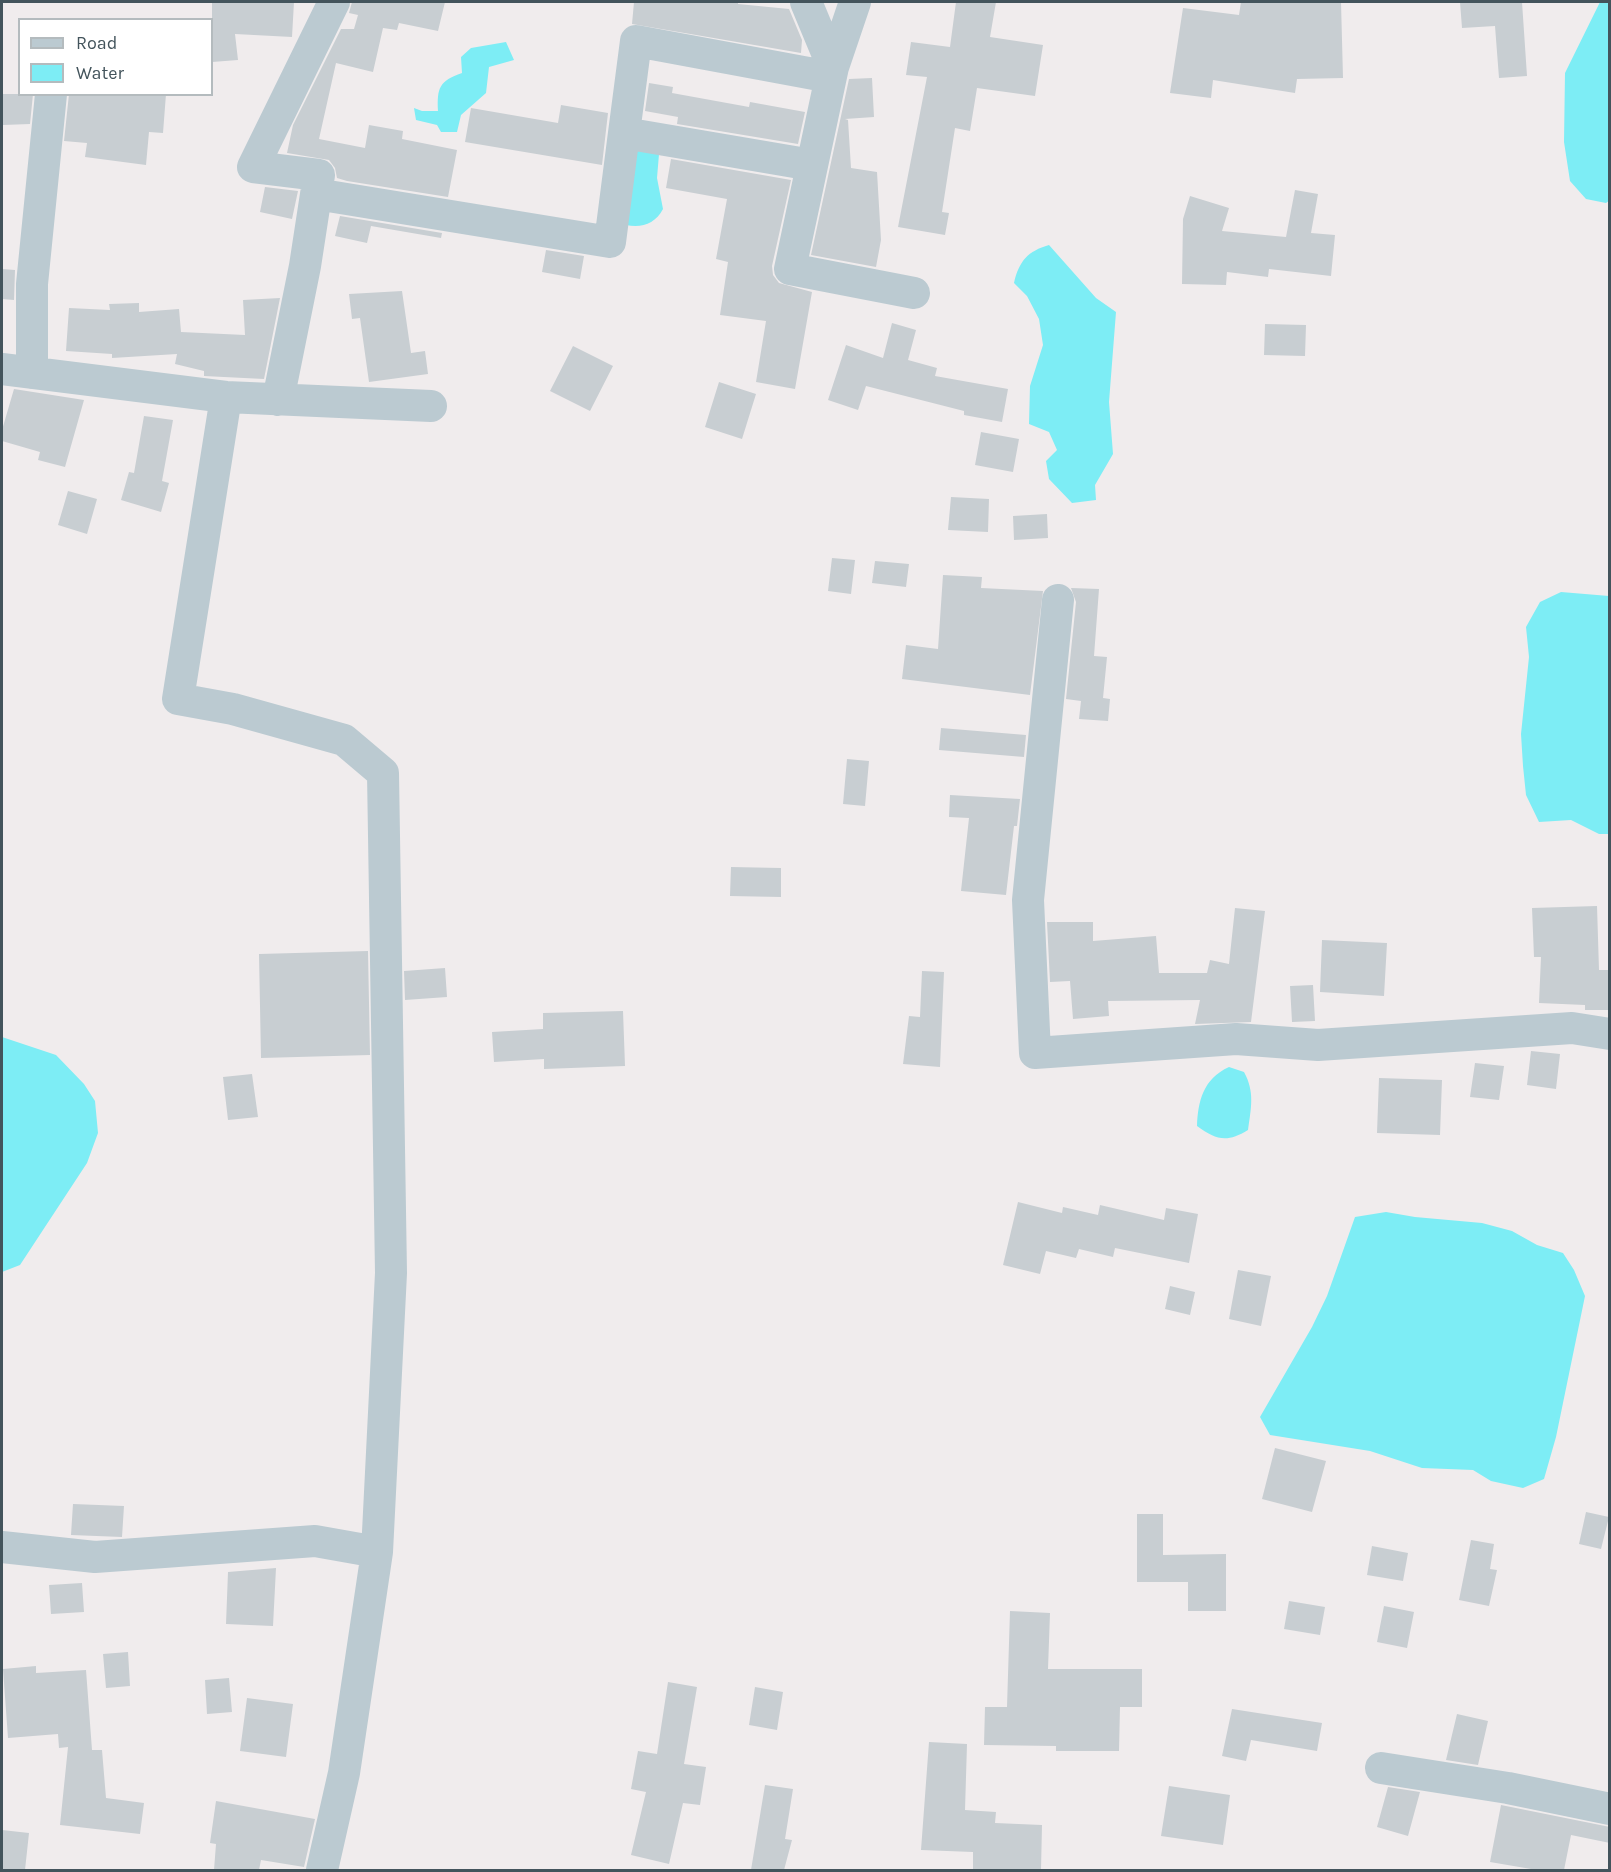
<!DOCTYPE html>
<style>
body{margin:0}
#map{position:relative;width:1611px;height:1872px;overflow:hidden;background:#f0eced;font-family:Karla,sans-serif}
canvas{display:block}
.frame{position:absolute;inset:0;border:3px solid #43545c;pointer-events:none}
.legend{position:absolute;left:18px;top:18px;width:195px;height:78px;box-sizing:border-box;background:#fff;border:2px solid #b4bbbe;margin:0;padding:8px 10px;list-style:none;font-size:18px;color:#43545c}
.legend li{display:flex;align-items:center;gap:12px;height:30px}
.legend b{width:30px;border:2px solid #b4bbbe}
</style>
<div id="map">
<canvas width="1611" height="1872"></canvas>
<div class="frame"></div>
<ul class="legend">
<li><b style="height:8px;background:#bbcad1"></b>Road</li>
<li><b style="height:16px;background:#7dedf5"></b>Water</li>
</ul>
</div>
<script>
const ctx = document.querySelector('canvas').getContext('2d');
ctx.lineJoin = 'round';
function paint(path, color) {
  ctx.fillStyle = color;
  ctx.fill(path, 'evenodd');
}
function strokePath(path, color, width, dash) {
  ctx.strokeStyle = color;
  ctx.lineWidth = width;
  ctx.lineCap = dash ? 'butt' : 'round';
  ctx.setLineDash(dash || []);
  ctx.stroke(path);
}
paint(new Path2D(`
 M 1600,2 L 1610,2 L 1610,200 L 1606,203 L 1586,199 L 1570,181 L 1564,142 L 1565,73 Z
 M 506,42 L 514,60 L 489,67 L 486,93 L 461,115 L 457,132 L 441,132 L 437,125 L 416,120 L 414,108 L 422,111 L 438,111 C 437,88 439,81 462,73 L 461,57 L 471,48 Z
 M 630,148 L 659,154 L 657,178 L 663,209 C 655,224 642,228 626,225 Z
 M 1049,245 L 1096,298 L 1116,312 L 1109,402 L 1113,454 L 1095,485 L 1096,500 L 1072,503 L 1049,479 L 1046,461 L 1057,450 L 1049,432 L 1029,424 L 1030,386 L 1043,345 L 1039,319 L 1027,296 L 1014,283 C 1019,261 1028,251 1049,245 Z
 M 1561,592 L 1609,596 L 1609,834 L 1599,834 L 1571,820 L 1539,822 L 1526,795 L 1523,766 L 1521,734 L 1529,657 L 1526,627 L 1540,602 Z
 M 2,1037 L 56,1055 L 84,1084 L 95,1101 L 98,1133 L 87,1163 L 20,1265 L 2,1272 Z
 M 1229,1067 L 1244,1072 C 1255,1092 1251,1108 1248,1130 C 1227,1143 1216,1140 1197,1126 C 1198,1101 1203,1079 1229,1067 Z
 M 1386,1212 L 1415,1217 L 1482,1223 L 1512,1231 L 1537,1245 L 1563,1253 L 1574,1270 L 1585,1296 L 1556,1437 L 1544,1479 L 1523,1488 L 1491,1481 L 1473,1470 L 1422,1468 L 1370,1451 L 1270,1435 L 1260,1417 L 1312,1327 L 1327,1296 L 1355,1217 Z`), '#7dedf5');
paint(new Path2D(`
 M 212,2 L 294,2 L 292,37 L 235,34 L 238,60 L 212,62 Z
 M 352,2 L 445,2 L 438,31 L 399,23 L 397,30 L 383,28 L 373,72 L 336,63 L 319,139 L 365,148 L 369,125 L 403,131 L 402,139 L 457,150 L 448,197 L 347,181 L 337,178 L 335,168 L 329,160 L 287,153 L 293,125 L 341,29 L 354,29 L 358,15 L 349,13 Z
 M 634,2 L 738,2 L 738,4 L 789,9 L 802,40 L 801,53 L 632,24 Z
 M 956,2 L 996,2 L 990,37 L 1043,45 L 1035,96 L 977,88 L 970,131 L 955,128 L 942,212 L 949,213 L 945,235 L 898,227 L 927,77 L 906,75 L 911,42 L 950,47 Z
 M 1241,2 L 1341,2 L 1343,78 L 1297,79 L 1295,93 L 1213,80 L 1211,98 L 1170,93 L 1183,8 L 1239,15 Z
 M 1460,2 L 1522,2 L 1527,76 L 1499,78 L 1495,26 L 1462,28 Z
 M 872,78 L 874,117 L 845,119 L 848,120 L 851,168 L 877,172 L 881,240 L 876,267 L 811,255 L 849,79 Z
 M 649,83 L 673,87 L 672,93 L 749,107 L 750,102 L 805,112 L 798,144 L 677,124 L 678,117 L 645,111 Z
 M 2,94 L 33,94 L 30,124 L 3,125 Z
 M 69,94 L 166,94 L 163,133 L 149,132 L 146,165 L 85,157 L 87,143 L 64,141 Z
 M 561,105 L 608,113 L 602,165 L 465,142 L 471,108 L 558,123 Z
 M 671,159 L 791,180 L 772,266 L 773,275 L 779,283 L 812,292 L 795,389 L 756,382 L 766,321 L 720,315 L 728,262 L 716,259 L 727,199 L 666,188 Z
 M 265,187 L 298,191 L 292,219 L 260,212 Z
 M 1295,190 L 1318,194 L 1311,233 L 1335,235 L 1331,276 L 1269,269 L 1268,277 L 1227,272 L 1226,285 L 1182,284 L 1183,219 L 1190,196 L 1229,208 L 1222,231 L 1286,237 Z
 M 340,216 L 442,233 L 441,238 L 371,226 L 367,243 L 335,236 Z
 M 546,250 L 584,256 L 580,279 L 542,272 Z
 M 2,269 L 15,270 L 14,300 L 2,299 Z
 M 402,291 L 411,353 L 425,351 L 428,374 L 369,382 L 360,318 L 352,319 L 349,294 Z
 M 280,298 L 264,379 L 204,376 L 204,371 L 175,364 L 177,354 L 112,358 L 112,354 L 66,351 L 69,308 L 110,310 L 109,304 L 139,303 L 139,312 L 179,309 L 181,332 L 245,335 L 243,300 Z
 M 892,323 L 916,330 L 908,360 L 937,368 L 935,376 L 1008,389 L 1002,422 L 964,415 L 964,411 L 866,386 L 858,410 L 828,400 L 846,345 L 883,358 Z
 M 1265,324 L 1306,325 L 1305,356 L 1264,355 Z
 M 573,346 L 613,366 L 590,411 L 550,391 Z
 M 719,382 L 756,394 L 742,439 L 705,427 Z
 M 14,389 L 84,400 L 65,467 L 38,460 L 40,452 L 2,441 L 2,430 Z
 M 144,416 L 173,420 L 162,481 L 169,483 L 161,512 L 121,500 L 129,472 L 134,473 Z
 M 981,432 L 1019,439 L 1013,472 L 975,465 Z
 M 68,491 L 97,499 L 87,534 L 58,525 Z
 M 951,497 L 989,499 L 988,532 L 948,530 Z
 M 1047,514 L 1048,538 L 1014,540 L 1013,516 Z
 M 832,558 L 855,560 L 851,594 L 828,591 Z
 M 875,561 L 909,564 L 906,587 L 872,583 Z
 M 943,575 L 982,577 L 981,588 L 1043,591 L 1030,695 L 902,679 L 906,645 L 938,649 Z
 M 1071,588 L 1099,589 L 1094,656 L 1107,657 L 1103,698 L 1110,699 L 1108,721 L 1079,719 L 1081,701 L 1066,699 L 1076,602 Z
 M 941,728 L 1026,735 L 1024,757 L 939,750 Z
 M 847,759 L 869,761 L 865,806 L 843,804 Z
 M 950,795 L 1020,799 L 1017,826 L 1014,826 L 1006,895 L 961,891 L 969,818 L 949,817 Z
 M 731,867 L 781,868 L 781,897 L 730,896 Z
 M 1597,906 L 1599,970 L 1610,970 L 1610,1010 L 1585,1010 L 1585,1005 L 1539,1003 L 1541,957 L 1534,957 L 1532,908 Z
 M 1235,908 L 1265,911 L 1251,1022 L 1195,1024 L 1200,1000 L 1108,1001 L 1109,1016 L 1073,1019 L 1070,981 L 1050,982 L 1047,922 L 1093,922 L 1093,941 L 1156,936 L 1159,973 L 1207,973 L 1210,960 L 1229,964 Z
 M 1322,940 L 1387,943 L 1384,996 L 1320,992 Z
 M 368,951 L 370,1055 L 261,1058 L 259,954 Z
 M 445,968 L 447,997 L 405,1000 L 404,971 Z
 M 922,971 L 944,972 L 940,1067 L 903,1064 L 909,1016 L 920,1017 Z
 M 1313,985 L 1315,1021 L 1292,1022 L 1290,986 Z
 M 623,1011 L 625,1066 L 544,1069 L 544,1059 L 494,1062 L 492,1032 L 543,1029 L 543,1013 Z
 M 1531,1051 L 1560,1054 L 1556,1089 L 1527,1085 Z
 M 1475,1063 L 1504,1066 L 1499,1100 L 1470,1097 Z
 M 252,1074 L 258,1117 L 228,1120 L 223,1077 Z
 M 1379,1078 L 1442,1080 L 1440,1135 L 1377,1133 Z
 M 1018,1202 L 1062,1213 L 1063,1207 L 1098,1215 L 1100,1205 L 1164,1220 L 1166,1208 L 1198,1214 L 1189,1263 L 1115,1248 L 1113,1257 L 1079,1249 L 1076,1258 L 1046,1251 L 1040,1274 L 1003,1265 Z
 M 1238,1270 L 1271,1276 L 1261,1326 L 1229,1319 Z
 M 1170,1286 L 1195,1292 L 1190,1315 L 1165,1309 Z
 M 1275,1448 L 1326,1461 L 1312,1512 L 1262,1499 Z
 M 73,1504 L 124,1506 L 122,1537 L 71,1535 Z
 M 1586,1512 L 1609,1517 L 1601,1549 L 1579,1544 Z
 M 1137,1514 L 1163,1514 L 1163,1555 L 1226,1554 L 1226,1611 L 1188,1611 L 1188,1582 L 1137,1582 Z
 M 1471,1540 L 1494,1544 L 1490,1569 L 1497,1570 L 1489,1606 L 1459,1600 Z
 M 1372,1546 L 1408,1553 L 1403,1581 L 1367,1575 Z
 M 276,1568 L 273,1626 L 226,1624 L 228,1572 Z
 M 82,1583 L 84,1612 L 51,1614 L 49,1585 Z
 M 1289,1601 L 1325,1607 L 1320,1635 L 1284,1629 Z
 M 1384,1606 L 1414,1612 L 1407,1648 L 1377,1642 Z
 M 1010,1611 L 1050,1613 L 1048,1669 L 1142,1669 L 1142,1707 L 1120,1707 L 1119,1751 L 1056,1751 L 1056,1746 L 984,1745 L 985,1707 L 1007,1707 Z
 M 128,1652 L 130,1686 L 106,1688 L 103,1654 Z
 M 36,1666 L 36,1673 L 86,1670 L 92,1750 L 102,1750 L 106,1798 L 144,1803 L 140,1834 L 60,1825 L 68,1747 L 59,1748 L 58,1734 L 8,1738 L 3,1669 Z
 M 229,1678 L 232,1712 L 207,1714 L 205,1680 Z
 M 668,1682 L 697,1687 L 684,1764 L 706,1767 L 700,1805 L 683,1803 L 669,1864 L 631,1855 L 646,1792 L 631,1789 L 638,1751 L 657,1754 Z
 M 755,1687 L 783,1692 L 777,1730 L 749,1725 Z
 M 247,1698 L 293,1704 L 286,1757 L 240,1751 Z
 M 1232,1709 L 1322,1723 L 1317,1751 L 1251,1740 L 1246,1761 L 1222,1756 Z
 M 1457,1714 L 1488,1721 L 1478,1765 L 1446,1760 Z
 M 929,1742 L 967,1744 L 965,1810 L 996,1812 L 995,1823 L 1042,1825 L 1041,1870 L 973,1870 L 973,1852 L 921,1850 Z
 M 765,1785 L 793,1789 L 785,1839 L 792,1840 L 784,1870 L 751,1870 Z
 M 1169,1786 L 1230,1795 L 1223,1845 L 1161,1836 Z
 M 1388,1787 L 1420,1792 L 1408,1836 L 1377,1827 Z
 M 216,1801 L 315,1819 L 304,1867 L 261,1860 L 259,1870 L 214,1870 L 216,1844 L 210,1843 Z
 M 1501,1805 L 1610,1827 L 1610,1843 L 1571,1835 L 1564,1870 L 1537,1870 L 1490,1862 Z
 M 2,1830 L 29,1833 L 25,1870 L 2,1870 Z`), '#c8ced2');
strokePath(new Path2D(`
 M 806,2 L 833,67 L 855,2
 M 833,67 L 790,269 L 914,293
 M 624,133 L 636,41 L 830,77
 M 316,194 L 610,242 L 624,133 L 812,165
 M 2,369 L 226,397 L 431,406
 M 32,373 L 32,284 L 51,94
 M 226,397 L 178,699 L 233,709 L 344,740 L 383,773 L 391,1273 L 377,1552 L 344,1773 L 322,1870
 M 278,400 L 305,266 L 319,175 L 253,167 L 334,2
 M 1058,600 L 1028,900 L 1035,1053 L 1236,1039 L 1318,1045 L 1572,1028 L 1610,1034
 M 2,1547 L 95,1557 L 315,1541 L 377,1552
 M 1381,1768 L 1508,1788 L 1610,1809`), '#bbcad1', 32);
</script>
